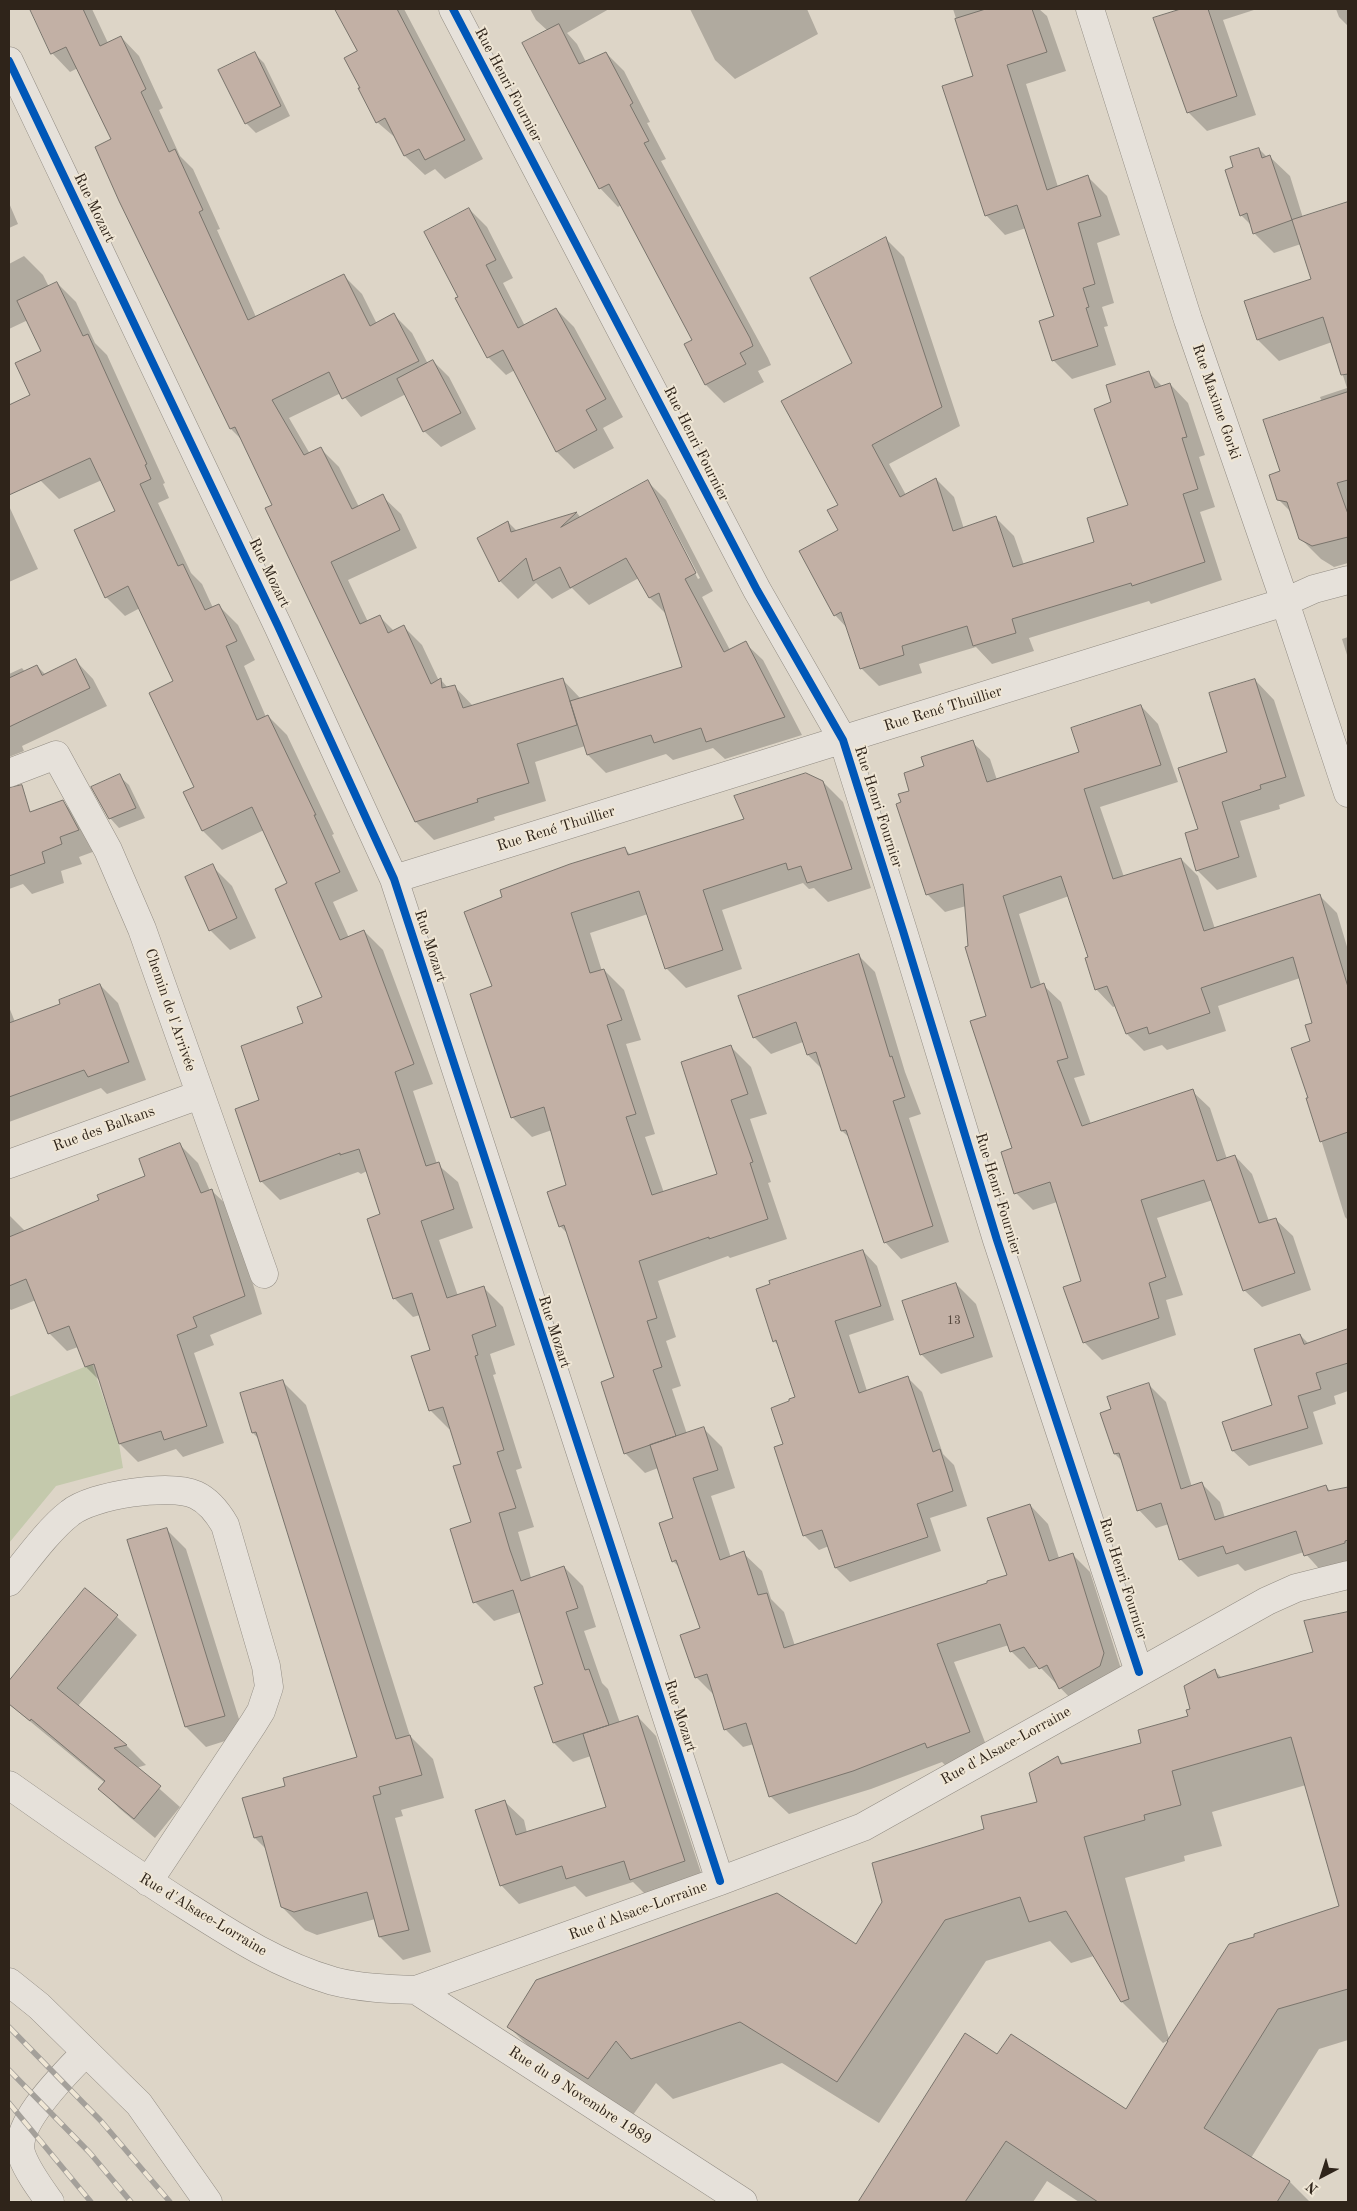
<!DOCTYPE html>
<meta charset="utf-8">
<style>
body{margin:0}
#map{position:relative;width:1357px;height:2211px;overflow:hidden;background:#ddd5c7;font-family:"Old Standard TT",serif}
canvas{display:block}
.frame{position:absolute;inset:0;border:10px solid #2f241a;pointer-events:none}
.north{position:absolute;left:1297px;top:2151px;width:50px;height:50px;-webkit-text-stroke:4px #efe6d5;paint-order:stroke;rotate:220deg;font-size:14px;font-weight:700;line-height:20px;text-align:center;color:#2f241a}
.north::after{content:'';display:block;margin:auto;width:18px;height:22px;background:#2f241a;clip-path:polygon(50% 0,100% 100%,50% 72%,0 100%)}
</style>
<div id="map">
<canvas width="1357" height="2211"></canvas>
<div class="frame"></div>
<div class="north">N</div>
</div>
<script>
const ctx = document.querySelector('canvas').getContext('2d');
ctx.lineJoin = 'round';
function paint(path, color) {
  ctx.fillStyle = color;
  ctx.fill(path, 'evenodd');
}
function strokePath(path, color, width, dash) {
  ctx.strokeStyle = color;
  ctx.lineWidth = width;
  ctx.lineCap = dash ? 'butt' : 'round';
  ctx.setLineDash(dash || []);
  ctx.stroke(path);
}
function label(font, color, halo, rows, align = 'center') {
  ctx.font = font + ' "Old Standard TT",serif';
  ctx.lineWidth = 4;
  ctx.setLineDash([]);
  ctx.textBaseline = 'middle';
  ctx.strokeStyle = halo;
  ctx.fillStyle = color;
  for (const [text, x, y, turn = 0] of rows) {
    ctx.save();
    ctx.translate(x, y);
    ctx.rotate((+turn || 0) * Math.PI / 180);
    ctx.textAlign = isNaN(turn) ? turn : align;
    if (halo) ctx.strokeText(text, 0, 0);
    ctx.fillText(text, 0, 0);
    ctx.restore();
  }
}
paint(new Path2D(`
 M 92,1364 L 119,1444 L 123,1468 L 56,1486 L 9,1543 L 9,1397 Z`), '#c4c9ac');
paint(new Path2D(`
 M 32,9 L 92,9 L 108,43 L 121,37 L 139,56 L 163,108 L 159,110 L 180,156 L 193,169 L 220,229 L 217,230 L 256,317 L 343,275 L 362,294 L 377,324 L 394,315 L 412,333 L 428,364 L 433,361 L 449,377 L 476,429 L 441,447 L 424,431 L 406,394 L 361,417 L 341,393 L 289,418 L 310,454 L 321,449 L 339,467 L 359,507 L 382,496 L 401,514 L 417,548 L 348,580 L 368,622 L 380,617 L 395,632 L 404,627 L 422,645 L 439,681 L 441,680 L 448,688 L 454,686 L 473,706 L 562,679 L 581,699 L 684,668 L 668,616 L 650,598 L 639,578 L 589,605 L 572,588 L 552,599 L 536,583 L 518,599 L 500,581 L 479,538 L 508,522 L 517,531 L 577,513 L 581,518 L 648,482 L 666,500 L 713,591 L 702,597 L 730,650 L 745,643 L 763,660 L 802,735 L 725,759 L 713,748 L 673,760 L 666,754 L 606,773 L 588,755 L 585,746 L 535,762 L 546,801 L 494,817 L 495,820 L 434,840 L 416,822 L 244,442 L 231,429 L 113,139 L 78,68 L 70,72 L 52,53 ZM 658,502 L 660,502 L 700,578 L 698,579 Z
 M 336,9 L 404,9 L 483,159 L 445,179 L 435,169 L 425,175 L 405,156 L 398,140 L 377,122 L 359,51 Z
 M 530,9 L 609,9 L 567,33 L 577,44 L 586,62 L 606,53 L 624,71 L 650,122 L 647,123 L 666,159 L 661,161 L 768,358 L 771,365 L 758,371 L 764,382 L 724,403 L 706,385 L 685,345 L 694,340 L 622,204 L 618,207 L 600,188 L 548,31 L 536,20 Z
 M 690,9 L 807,9 L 818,34 L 735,79 L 715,60 Z
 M 953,9 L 1039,9 L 1047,16 L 1066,71 L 1026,84 L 1058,187 L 1088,177 L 1107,196 L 1120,235 L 1097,243 L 1114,303 L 1102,307 L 1108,326 L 1104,327 L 1116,365 L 1072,379 L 1053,360 L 1055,317 L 1026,228 L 1005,235 L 986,215 L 975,77 Z
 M 1175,9 L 1257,9 L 1223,20 L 1256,115 L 1207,131 L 1188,112 Z
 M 1336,9 L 1348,9 L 1348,26 L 1339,17 Z
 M 254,53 L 264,63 L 290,116 L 256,133 L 246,123 L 220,71 Z
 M 1259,149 L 1267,157 L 1270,157 L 1290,176 L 1303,218 L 1341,205 L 1348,212 L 1348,563 L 1334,567 L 1321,559 L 1300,538 L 1292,513 L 1278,499 L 1282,472 L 1322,402 L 1320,397 L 1347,388 L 1332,342 L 1279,361 L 1258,340 L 1246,302 L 1312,280 L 1301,244 L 1274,253 L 1254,233 L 1251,225 L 1241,215 L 1234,168 Z
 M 9,203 L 18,224 L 9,228 Z
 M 469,209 L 487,227 L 513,278 L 503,283 L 525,326 L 556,309 L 574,327 L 623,417 L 603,428 L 614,448 L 574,469 L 557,452 L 515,370 L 506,375 L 488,357 L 460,298 Z
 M 886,239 L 904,257 L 960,426 L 889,464 L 906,495 L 936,479 L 954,497 L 964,529 L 996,518 L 1014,536 L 1024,565 L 1096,542 L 1129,506 L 1112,403 L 1148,372 L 1163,387 L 1170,384 L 1188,403 L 1205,455 L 1199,457 L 1215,507 L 1200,512 L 1222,580 L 1151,604 L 1149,601 L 1029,638 L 1034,651 L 992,664 L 976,647 L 919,664 L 922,673 L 879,686 L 861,668 L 847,628 L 835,615 L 840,530 L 839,506 L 854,364 Z
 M 24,256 L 43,275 L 49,287 L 57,283 L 76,302 L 95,343 L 107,355 L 165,483 L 163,484 L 169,498 L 158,503 L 191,573 L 202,584 L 213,608 L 219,606 L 238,625 L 255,660 L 244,666 L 266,717 L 268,716 L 287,735 L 334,834 L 332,835 L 358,891 L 333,902 L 349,938 L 364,931 L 383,950 L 433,1084 L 413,1091 L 437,1164 L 458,1182 L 473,1228 L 439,1240 L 458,1296 L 484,1288 L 503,1307 L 515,1345 L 490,1354 L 496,1374 L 493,1375 L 522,1468 L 516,1470 L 534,1527 L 518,1532 L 529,1570 L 531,1578 L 564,1567 L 583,1586 L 596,1627 L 584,1631 L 602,1683 L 608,1689 L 620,1723 L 638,1717 L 656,1736 L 703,1879 L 649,1898 L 633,1882 L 586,1897 L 575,1886 L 519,1904 L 501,1885 L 505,1802 L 524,1820 L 527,1833 L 608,1807 L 591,1756 L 573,1762 L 554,1743 L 545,1685 L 521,1612 L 494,1621 L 475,1602 L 472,1523 L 462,1464 L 451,1429 L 449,1429 L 430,1410 L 432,1351 L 420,1315 L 413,1317 L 394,1298 L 382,1215 L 367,1171 L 361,1174 L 358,1172 L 280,1200 L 261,1181 L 261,1101 L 305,1024 L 324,998 L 289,884 L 264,830 L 222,850 L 203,831 L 185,793 L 196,788 L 175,682 L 140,608 L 125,616 L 106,597 L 117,511 L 102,480 L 59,499 L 40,480 L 9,415 L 9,406 L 32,396 L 43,351 L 28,320 L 9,329 L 9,264 Z
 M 9,506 L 38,569 L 9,582 Z
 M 1348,637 L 1348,658 L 1342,639 Z
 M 76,661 L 93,679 L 107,706 L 22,746 L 24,751 L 9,757 L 9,674 L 22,668 L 25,672 L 37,666 L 46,675 Z
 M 1255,680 L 1274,700 L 1305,796 L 1279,805 L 1280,809 L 1240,821 L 1257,877 L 1217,890 L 1197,870 L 1229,753 Z
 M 1141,706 L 1158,724 L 1178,782 L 1100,807 L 1124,877 L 1181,859 L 1198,876 L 1215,929 L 1319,895 L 1337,913 L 1348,950 L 1348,1220 L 1345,1217 L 1293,1049 L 1312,1042 L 1314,1023 L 1300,978 L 1218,1006 L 1226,1031 L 1167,1050 L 1162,1045 L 1144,1051 L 1127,1034 L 1116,1006 L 1113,1007 L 1096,989 L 1089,958 L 1069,896 L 1019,914 L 1041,985 L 1043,985 L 1061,1002 L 1085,1075 L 1074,1078 L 1091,1124 L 1192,1091 L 1210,1108 L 1227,1159 L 1235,1156 L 1252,1174 L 1269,1221 L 1275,1219 L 1293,1236 L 1311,1290 L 1262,1307 L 1244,1290 L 1213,1200 L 1157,1218 L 1183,1295 L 1166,1300 L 1176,1335 L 1102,1360 L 1084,1342 L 1083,1282 L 1057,1202 L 1033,1210 L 1016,1193 L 1014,1149 L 988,1016 L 969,947 L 966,906 L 945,912 L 927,894 L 902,803 L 925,767 L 972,742 L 990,759 L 997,780 L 1080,752 Z
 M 119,776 L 129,785 L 145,818 L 119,828 L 110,818 Z
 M 823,782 L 843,802 L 871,888 L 828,902 L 814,888 L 809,889 L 803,883 L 722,910 L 742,969 L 686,988 L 666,968 L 648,914 L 590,933 L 602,971 L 604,970 L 624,990 L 641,1040 L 626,1044 L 655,1134 L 645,1137 L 664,1193 L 719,1175 L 731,1047 L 751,1067 L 767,1114 L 750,1119 L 771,1182 L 768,1183 L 787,1239 L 730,1258 L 728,1256 L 658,1281 L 676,1337 L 666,1341 L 681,1386 L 672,1389 L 687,1434 L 704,1429 L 722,1447 L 735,1488 L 711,1496 L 731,1558 L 743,1553 L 762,1571 L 771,1599 L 784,1612 L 795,1646 L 989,1584 L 1008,1576 L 1030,1505 L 1048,1524 L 1059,1558 L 1072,1554 L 1090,1572 L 1122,1672 L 1078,1706 L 1039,1666 L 1029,1669 L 1011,1651 L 1009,1645 L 954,1662 L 988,1750 L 946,1766 L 942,1762 L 871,1789 L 789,1814 L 770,1796 L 754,1744 L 743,1747 L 725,1729 L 715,1696 L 696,1677 L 701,1629 L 681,1569 L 673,1561 L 674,1519 L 658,1468 L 645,1473 L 625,1453 L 616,1378 L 569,1235 L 560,1226 L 567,1186 L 552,1130 L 532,1137 L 512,1117 L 494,987 L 625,849 L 632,856 L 746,820 Z
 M 63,802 L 83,822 L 98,850 L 79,857 L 82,864 L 61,871 L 64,883 L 32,894 L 23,884 L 9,889 L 9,821 Z
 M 212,866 L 232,886 L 256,938 L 230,950 L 210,930 Z
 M 858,955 L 875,972 L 905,1072 L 921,1114 L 909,1118 L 949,1242 L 901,1259 L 885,1242 L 851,1139 L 842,1131 L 823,1070 L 808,1055 L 803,1042 L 771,1054 L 754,1037 Z
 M 100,985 L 118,1003 L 146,1080 L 107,1094 L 101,1088 L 9,1122 L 9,1007 L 15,1022 L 62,1005 Z
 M 180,1145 L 198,1163 L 210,1191 L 212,1191 L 230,1208 L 262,1314 L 210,1335 L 214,1345 L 194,1353 L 224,1443 L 183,1457 L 176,1449 L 138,1462 L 120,1444 L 100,1381 L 86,1367 L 78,1347 L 67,1351 L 49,1333 L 36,1300 L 11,1310 L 9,1308 L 9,1215 L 25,1231 L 100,1201 L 147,1176 Z
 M 863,1251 L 877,1266 L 894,1320 L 849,1335 L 867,1391 L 908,1378 L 922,1392 L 943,1454 L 954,1465 L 967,1506 L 930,1518 L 941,1551 L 850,1582 L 836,1568 L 829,1546 L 819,1550 L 804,1535 L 784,1445 L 791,1402 L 797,1398 L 780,1347 L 774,1341 Z
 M 956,1284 L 976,1304 L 993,1357 L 941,1374 L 921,1354 Z
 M 1300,1335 L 1308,1343 L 1346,1352 L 1348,1362 L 1348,1391 L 1334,1396 L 1336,1404 L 1313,1412 L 1323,1444 L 1249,1466 L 1233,1451 L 1274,1406 Z
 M 283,1382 L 306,1405 L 410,1736 L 433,1759 L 444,1798 L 401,1810 L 403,1816 L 395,1818 L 431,1952 L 403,1960 L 380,1937 L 375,1919 L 317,1935 L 305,1930 L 282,1907 L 266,1849 L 255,1838 L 287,1787 L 359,1758 L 259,1439 L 253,1433 Z
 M 1148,1384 L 1166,1402 L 1192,1487 L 1202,1484 L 1220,1502 L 1225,1518 L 1326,1486 L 1331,1492 L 1348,1488 L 1348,1565 L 1323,1573 L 1304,1552 L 1245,1571 L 1238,1564 L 1198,1577 L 1180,1559 L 1169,1524 L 1156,1528 L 1139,1510 L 1123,1462 L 1115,1454 L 1113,1410 Z
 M 166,1529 L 186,1549 L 244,1735 L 206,1747 L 186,1727 L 128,1541 Z
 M 86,1589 L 137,1635 L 78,1706 L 127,1746 L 146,1765 L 136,1768 L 180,1807 L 155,1838 L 120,1809 L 100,1789 L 105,1783 L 9,1704 L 9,1683 Z
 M 1348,1613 L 1348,2040 L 1319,2049 L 1251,2158 L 1290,2182 L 1310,2202 L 1079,2202 L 1047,2181 L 1033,2202 L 859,2202 L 965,2035 L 997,2056 L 1127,2110 L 1171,2039 L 1163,2043 L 1122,2002 L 1094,1956 L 1071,1963 L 1050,1941 L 986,1961 L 879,2123 L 782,2063 L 673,2099 L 656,2083 L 630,2119 L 550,2068 L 509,2027 L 856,1945 L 986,1830 L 1039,1803 L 1058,1758 L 1065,1765 L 1143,1744 L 1189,1717 L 1214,1670 L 1222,1678 L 1315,1653 L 1306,1622 ZM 1306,1785 L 1340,1907 L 1169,2039 L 1125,1878 L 1185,1861 L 1184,1856 L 1222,1846 L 1212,1812 Z`), '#0003');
const building = new Path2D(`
 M 30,9 L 83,9 L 100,46 L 121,36 L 146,89 L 141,92 L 169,152 L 175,149 L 203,210 L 199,212 L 248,320 L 344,274 L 370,326 L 394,313 L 419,361 L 342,399 L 329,372 L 272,400 L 304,455 L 321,447 L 352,509 L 383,494 L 400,530 L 331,562 L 360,624 L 380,615 L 388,633 L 404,625 L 431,684 L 441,678 L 442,688 L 455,685 L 463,708 L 563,678 L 577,725 L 517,744 L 529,783 L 477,799 L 478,802 L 415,822 L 265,508 L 272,505 L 235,427 L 230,429 L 119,201 L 95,147 L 111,139 L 66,47 L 51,54 Z
 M 335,9 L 397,9 L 465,140 L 425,160 L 419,149 L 404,156 L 385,118 L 376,123 L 358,88 L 360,88 L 344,58 L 357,51 Z
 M 986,9 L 1032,9 L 1047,52 L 1007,65 L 1047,190 L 1088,175 L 1101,216 L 1078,223 L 1095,284 L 1083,288 L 1089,307 L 1086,308 L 1098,346 L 1052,361 L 1039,321 L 1054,316 L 1017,205 L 985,216 L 942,86 L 973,76 L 955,19 Z
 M 1181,9 L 1208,9 L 1237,96 L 1187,113 L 1153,18 Z
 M 559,24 L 579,64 L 606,52 L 633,103 L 630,105 L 649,141 L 644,143 L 750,338 L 753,346 L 740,353 L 746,364 L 705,385 L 684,344 L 692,340 L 609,184 L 599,189 L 522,43 Z
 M 255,52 L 281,106 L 245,124 L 218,70 Z
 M 1259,148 L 1262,158 L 1270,155 L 1292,220 L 1253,234 L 1247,213 L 1240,216 L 1225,170 L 1233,167 L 1230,157 Z
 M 1348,202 L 1348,374 L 1341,375 L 1323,317 L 1257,340 L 1244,301 L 1311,279 L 1292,220 Z
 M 469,208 L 496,260 L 486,265 L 518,328 L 556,308 L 606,399 L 586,410 L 597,430 L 556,452 L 503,350 L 487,358 L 455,298 L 458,297 L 424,232 Z
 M 886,237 L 942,407 L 872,445 L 900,497 L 936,478 L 953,531 L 996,516 L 1013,567 L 1094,542 L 1087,518 L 1128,505 L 1094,409 L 1111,402 L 1106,385 L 1149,371 L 1155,388 L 1170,383 L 1187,437 L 1182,438 L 1198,489 L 1183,494 L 1205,562 L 1132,586 L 1131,583 L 1012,619 L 1016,633 L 973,646 L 967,626 L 902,646 L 904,655 L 860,669 L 841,612 L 834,616 L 799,551 L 838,530 L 827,510 L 838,505 L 781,401 L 852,363 L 810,278 Z
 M 57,282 L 83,336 L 88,334 L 147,464 L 145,465 L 151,479 L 140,484 L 178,566 L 183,564 L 205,610 L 219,604 L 237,641 L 226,646 L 257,720 L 268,715 L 316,815 L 314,815 L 340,872 L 315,883 L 340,940 L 364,930 L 414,1064 L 395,1072 L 426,1166 L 439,1162 L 454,1209 L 421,1221 L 447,1298 L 484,1286 L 496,1326 L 472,1335 L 478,1355 L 475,1356 L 504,1450 L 497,1452 L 516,1508 L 499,1513 L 510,1550 L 521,1581 L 564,1566 L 578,1608 L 566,1612 L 585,1670 L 589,1669 L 609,1725 L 553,1743 L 534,1687 L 543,1684 L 513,1590 L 473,1603 L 450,1529 L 471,1522 L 453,1466 L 461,1464 L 443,1407 L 429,1411 L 411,1356 L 430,1350 L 412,1293 L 393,1299 L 367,1219 L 380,1214 L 359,1149 L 340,1155 L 340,1153 L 260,1182 L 235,1109 L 259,1100 L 241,1046 L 303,1023 L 297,1007 L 322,997 L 275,889 L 287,883 L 252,807 L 202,831 L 183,792 L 194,787 L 149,693 L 173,681 L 128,586 L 105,598 L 74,530 L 115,511 L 90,458 L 9,495 L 9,405 L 30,395 L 15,363 L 41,351 L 17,301 Z
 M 433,360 L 461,413 L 423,432 L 397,379 Z
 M 1348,392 L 1348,480 L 1337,483 L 1348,514 L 1348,537 L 1312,546 L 1299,539 L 1287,502 L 1277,500 L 1269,475 L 1280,471 L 1263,420 Z
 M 648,480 L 696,573 L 685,579 L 724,652 L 746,641 L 785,717 L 706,742 L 701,728 L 654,743 L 651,735 L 587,755 L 570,701 L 682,667 L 659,593 L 649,598 L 626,558 L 570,588 L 560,567 L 533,581 L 526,558 L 499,582 L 477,538 L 508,521 L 511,532 L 577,512 L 561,527 Z
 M 76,659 L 90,688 L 9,727 L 9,678 L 37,665 L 42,675 Z
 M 1255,679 L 1286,777 L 1260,785 L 1261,789 L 1222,802 L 1239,857 L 1196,871 L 1185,833 L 1198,829 L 1178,768 L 1227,752 L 1209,693 Z
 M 1141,705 L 1161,765 L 1084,789 L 1113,879 L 1181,858 L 1204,931 L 1320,894 L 1348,987 L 1348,1132 L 1320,1142 L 1306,1098 L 1308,1098 L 1291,1048 L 1310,1041 L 1305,1025 L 1312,1023 L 1293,957 L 1201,988 L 1210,1013 L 1149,1034 L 1147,1027 L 1126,1034 L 1107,986 L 1095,990 L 1085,958 L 1088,957 L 1061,876 L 1003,896 L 1031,988 L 1044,983 L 1068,1058 L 1057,1061 L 1082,1126 L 1193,1089 L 1217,1161 L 1235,1155 L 1259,1223 L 1276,1218 L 1295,1273 L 1243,1291 L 1204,1180 L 1141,1200 L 1166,1277 L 1149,1283 L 1159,1318 L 1083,1343 L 1063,1287 L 1081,1281 L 1050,1182 L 1014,1194 L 1001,1152 L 1012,1148 L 970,1021 L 986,1016 L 965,947 L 968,946 L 963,884 L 926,895 L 896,804 L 901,802 L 898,794 L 909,791 L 904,773 L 924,766 L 921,757 L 973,740 L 987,782 L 1079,752 L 1071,728 Z
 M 806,773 L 823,781 L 852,869 L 807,883 L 801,866 L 788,870 L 786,863 L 703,890 L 723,950 L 665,969 L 639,891 L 571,913 L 590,973 L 604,969 L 622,1020 L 607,1025 L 636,1114 L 626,1117 L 652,1195 L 717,1174 L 681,1062 L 731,1045 L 748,1094 L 731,1100 L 753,1162 L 750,1163 L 768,1219 L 709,1239 L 709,1237 L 639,1261 L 657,1318 L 647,1321 L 662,1367 L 653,1370 L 676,1436 L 624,1454 L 601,1382 L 614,1377 L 564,1225 L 559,1227 L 547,1192 L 566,1185 L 544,1107 L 511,1118 L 470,994 L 492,986 L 464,912 L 502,897 L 500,890 L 570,864 L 625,847 L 628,855 L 744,819 L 734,796 Z
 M 120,774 L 136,808 L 109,819 L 91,787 Z
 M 22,785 L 30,812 L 63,800 L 79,830 L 60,837 L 62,844 L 42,852 L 45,863 L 9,876 L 9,788 Z
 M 213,864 L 237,918 L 209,931 L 185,877 Z
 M 859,954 L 890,1057 L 892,1056 L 905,1097 L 893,1101 L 933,1226 L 884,1243 L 846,1130 L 841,1131 L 816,1052 L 807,1055 L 796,1022 L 753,1038 L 738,996 Z
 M 100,984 L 129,1062 L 88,1077 L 84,1070 L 9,1097 L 9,1023 L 60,1004 L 59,1000 Z
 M 180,1143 L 201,1193 L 212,1189 L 245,1296 L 193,1317 L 197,1327 L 177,1335 L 207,1426 L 164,1440 L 161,1431 L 119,1444 L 94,1364 L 85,1367 L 69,1326 L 48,1334 L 26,1279 L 9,1286 L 9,1237 L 99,1200 L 97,1195 L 145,1176 L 139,1159 Z
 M 863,1250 L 881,1306 L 835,1321 L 859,1393 L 908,1376 L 933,1452 L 940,1449 L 953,1491 L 917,1504 L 928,1537 L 835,1568 L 822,1530 L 803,1536 L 774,1447 L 783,1444 L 771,1408 L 789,1401 L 789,1399 L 795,1397 L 776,1340 L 773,1342 L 756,1289 L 770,1284 L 769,1281 Z
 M 956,1283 L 974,1337 L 920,1355 L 902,1301 Z
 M 1348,1329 L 1348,1363 L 1316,1373 L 1321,1389 L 1298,1396 L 1308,1428 L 1232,1451 L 1222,1422 L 1272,1405 L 1254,1349 L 1300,1334 L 1304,1344 Z
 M 283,1380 L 396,1739 L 410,1735 L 422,1775 L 379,1787 L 381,1794 L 373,1796 L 409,1930 L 379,1937 L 367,1892 L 294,1912 L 281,1907 L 262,1836 L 254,1838 L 242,1798 L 285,1786 L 283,1778 L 357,1757 L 256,1432 L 252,1433 L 240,1393 Z
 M 1149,1383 L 1181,1489 L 1202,1482 L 1215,1520 L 1326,1485 L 1328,1491 L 1348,1487 L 1348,1540 L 1345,1541 L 1345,1543 L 1304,1556 L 1296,1531 L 1226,1554 L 1223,1546 L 1179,1560 L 1161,1503 L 1137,1511 L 1119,1453 L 1114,1454 L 1100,1413 L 1111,1409 L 1107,1397 Z
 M 704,1427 L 718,1470 L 693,1478 L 720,1560 L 744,1551 L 758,1595 L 767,1593 L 784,1648 L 987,1583 L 987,1581 L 1007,1575 L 987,1518 L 1030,1504 L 1049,1561 L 1073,1553 L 1104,1653 L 1100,1666 L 1059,1689 L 1047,1665 L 1039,1669 L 1024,1647 L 1010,1652 L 1000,1624 L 937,1644 L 970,1732 L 927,1748 L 925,1743 L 853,1771 L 769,1797 L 746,1723 L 724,1730 L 707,1674 L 695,1678 L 680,1635 L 700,1628 L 676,1560 L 672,1562 L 659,1523 L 673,1518 L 650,1445 Z
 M 167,1528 L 225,1716 L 185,1727 L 127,1540 Z
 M 85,1588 L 118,1615 L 57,1688 L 127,1745 L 114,1748 L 161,1786 L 134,1819 L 98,1789 L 105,1781 L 31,1719 L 30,1721 L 9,1704 L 9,1681 Z
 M 1348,1612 L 1348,1989 L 1278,2009 L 1204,2128 L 1290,2181 L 1277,2202 L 1098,2202 L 1006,2141 L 965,2202 L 858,2202 L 965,2033 L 997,2054 L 1011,2034 L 1126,2109 L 1168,2041 L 1167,2041 L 1229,1944 L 1254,1937 L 1254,1934 L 1339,1906 L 1291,1737 L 1172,1771 L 1181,1805 L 1144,1815 L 1145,1820 L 1084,1837 L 1129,1999 L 1121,2002 L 1066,1911 L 1029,1922 L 1020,1897 L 945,1920 L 837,2082 L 740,2022 L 631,2059 L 616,2041 L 588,2079 L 507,2027 L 536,1980 L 777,1893 L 856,1944 L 882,1902 L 872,1863 L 984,1829 L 981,1816 L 1037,1802 L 1029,1773 L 1058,1756 L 1061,1764 L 1141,1743 L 1138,1730 L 1188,1716 L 1186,1710 L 1190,1709 L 1184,1686 L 1215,1669 L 1218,1678 L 1313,1652 L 1304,1621 Z
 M 638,1716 L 685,1861 L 630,1880 L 624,1861 L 566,1879 L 562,1866 L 500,1886 L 475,1810 L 505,1800 L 516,1835 L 606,1807 L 583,1734 Z`);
paint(building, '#c2b0a5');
strokePath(building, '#79746c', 1);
const minor = new Path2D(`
 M 453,9 L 757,590 L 843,740 L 903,931 L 997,1240 L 1139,1672
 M 1090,9 L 1188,320 L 1285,602 L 1348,793
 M 9,61 L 278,626 L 394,879 L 720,1881
 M 9,773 L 56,755 L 108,850 L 142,929 L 264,1274
 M 394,879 L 1285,602 L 1314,589 L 1348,580
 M 9,1164 L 199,1095
 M 9,1582 C 26,1561 49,1529 70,1513 C 92,1495 170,1483 196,1495 C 209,1501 218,1513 225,1525 L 266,1666 L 269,1687 L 261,1711 L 253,1724 L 148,1882
 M 9,1785 C 67,1826 125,1867 185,1905 C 232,1935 278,1965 333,1981 C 360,1988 388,1989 416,1990 L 720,1881 L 863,1827 L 1267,1601 L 1296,1588 L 1348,1575
 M 9,1982 L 39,2006 L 139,2104 L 208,2202
 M 416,1990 L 743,2202
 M 50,2202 C 40,2188 28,2172 22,2156 C 10,2126 67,2072 86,2052`);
strokePath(minor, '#928c83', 29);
strokePath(minor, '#e6e1da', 28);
const rail = new Path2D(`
 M 9,2027 L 101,2121 L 170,2202
 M 9,2070 L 90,2153 L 131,2202
 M 9,2103 L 91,2202`);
strokePath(rail, '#a4a09a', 5.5);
strokePath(rail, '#efe6d5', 4, [11]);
strokePath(new Path2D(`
 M 453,9 L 757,590 L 843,740 L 903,931 L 997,1240 L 1139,1672
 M 9,61 L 278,626 L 394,879 L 720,1881`), '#0057b8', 8);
label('12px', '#54473d', null, [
 ["13",954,1321]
]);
label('15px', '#2f241a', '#efe6d5', [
 ["Rue Henri Fournier",508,85,62],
 ["Rue Mozart",94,208,64],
 ["Rue Maxime Gorki",1216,402,71],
 ["Rue Henri Fournier",696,444,63],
 ["Rue Mozart",269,573,64],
 ["Rue René Thuillier",943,709,-17],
 ["Rue Henri Fournier",878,807,72],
 ["Rue René Thuillier",556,829,-17],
 ["Rue Mozart",430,946,72],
 ["Chemin de l'Arrivée",170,1010,71],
 ["Rue des Balkans",104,1129,-20],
 ["Rue Henri Fournier",998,1194,73],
 ["Rue Mozart",554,1332,72],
 ["Rue Henri Fournier",1123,1579,72],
 ["Rue Mozart",680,1716,72],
 ["Rue d'Alsace-Lorraine",1006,1746,-29],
 ["Rue d'Alsace-Lorraine",638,1911,-20],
 ["Rue d'Alsace-Lorraine",203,1915,31],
 ["Rue du 9 Novembre 1989",580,2096,33]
]);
</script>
